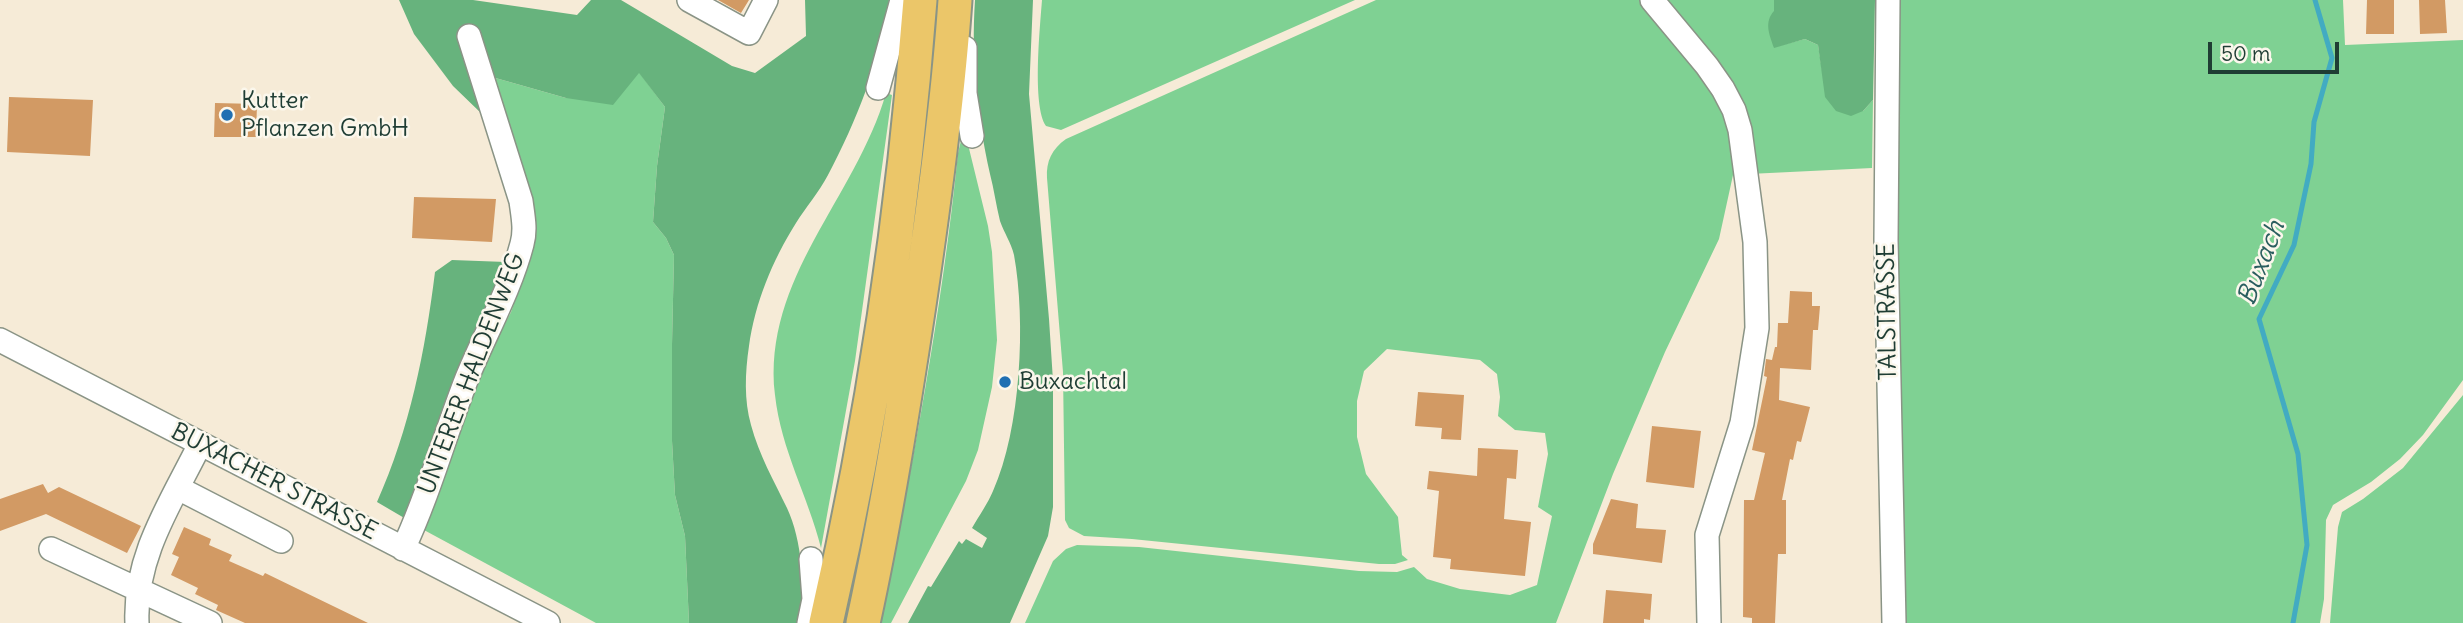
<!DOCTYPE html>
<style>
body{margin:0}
#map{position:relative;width:2463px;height:623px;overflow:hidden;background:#f6ebd7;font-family:Delius,sans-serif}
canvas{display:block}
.scale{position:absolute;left:2208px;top:42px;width:131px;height:32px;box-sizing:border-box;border:4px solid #1f3d34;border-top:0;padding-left:9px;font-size:21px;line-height:24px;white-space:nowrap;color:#1f3d34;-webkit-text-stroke:5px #fbf7ec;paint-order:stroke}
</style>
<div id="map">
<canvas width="2463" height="623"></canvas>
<div class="scale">50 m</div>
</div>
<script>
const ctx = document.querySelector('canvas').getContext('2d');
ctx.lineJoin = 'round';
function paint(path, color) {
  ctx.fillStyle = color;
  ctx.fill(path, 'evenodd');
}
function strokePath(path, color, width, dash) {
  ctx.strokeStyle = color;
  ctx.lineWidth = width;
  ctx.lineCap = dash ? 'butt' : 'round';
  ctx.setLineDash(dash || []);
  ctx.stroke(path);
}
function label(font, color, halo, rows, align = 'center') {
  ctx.font = font + ' Delius,sans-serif';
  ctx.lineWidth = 5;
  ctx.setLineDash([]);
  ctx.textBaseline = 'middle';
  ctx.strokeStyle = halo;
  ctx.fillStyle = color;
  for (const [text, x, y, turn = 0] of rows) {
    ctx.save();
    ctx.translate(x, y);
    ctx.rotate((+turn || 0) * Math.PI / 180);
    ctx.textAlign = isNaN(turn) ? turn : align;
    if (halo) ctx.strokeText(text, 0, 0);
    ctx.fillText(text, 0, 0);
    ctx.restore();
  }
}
paint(new Path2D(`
 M 1042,0 L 1355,0 L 1061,130 L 1046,126 C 1032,105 1040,27 1042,0 Z
 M 1376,0 L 1646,0 L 1720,92 L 1742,174 L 1733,175 L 1719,239 L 1665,352 L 1613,474 L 1556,623 L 1025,623 L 1053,561 L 1066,549 L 1077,545 L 1139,547 L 1359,571 L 1397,572 L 1414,567 L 1427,579 L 1460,589 L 1510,595 L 1537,585 L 1552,516 L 1538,507 L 1548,454 L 1545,433 L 1515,430 L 1498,416 L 1500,397 L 1497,374 L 1480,360 L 1387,349 L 1364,371 L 1357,401 L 1357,437 L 1366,474 L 1398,517 L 1402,555 L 1408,560 L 1395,564 L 1379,564 L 1132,539 L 1084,536 L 1069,528 L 1065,520 L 1063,372 L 1047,178 C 1046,161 1052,149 1066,139 Z
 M 1656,0 L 1774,0 L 1774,47 L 1805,39 L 1818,45 L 1822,70 L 1863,111 L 1873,100 L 1872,168 L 1749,174 L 1745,145 Z
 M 1897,0 L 2343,0 L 2345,45 L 2463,40 L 2463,380 L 2423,435 L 2400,459 L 2371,482 L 2333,505 L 2326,520 L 2324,599 L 2320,623 L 1903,623 L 1895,238 Z
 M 639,72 L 665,107 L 657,166 L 653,222 L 666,238 L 674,255 L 672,344 L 672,441 L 675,495 L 685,536 L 689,623 L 596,623 L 424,530 L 478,376 L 511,312 L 534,246 L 536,231 L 533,212 L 522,166 L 492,77 L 566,98 Z
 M 886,93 L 892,95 L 855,361 L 821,548 C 808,496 781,450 775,395 C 762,278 856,198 886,93 Z
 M 964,128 L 988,226 L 992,252 L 997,340 L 992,387 L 978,450 L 966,481 L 891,623 L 881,623 C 912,467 942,312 958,153 Z
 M 2463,395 L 2463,623 L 2330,623 L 2338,527 L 2342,512 L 2363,499 L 2403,468 Z`), '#7fd193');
paint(new Path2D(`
 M 399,0 L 473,0 L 577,15 L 591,0 L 621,0 L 732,66 L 755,73 L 806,36 L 805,0 L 889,0 C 880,62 857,120 828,175 C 819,192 806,207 796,223 C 772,261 755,303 749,346 C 745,373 744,400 751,425 C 759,455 774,481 787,508 C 802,540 806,589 798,623 L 689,623 L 685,536 L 675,495 L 672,441 L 672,344 L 674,255 L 666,238 L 653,222 L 657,166 L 665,107 L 639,73 L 613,105 L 566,98 L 492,77 L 483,115 L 453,86 L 414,34 Z
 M 975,0 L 1033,0 L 1029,94 L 1049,319 L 1053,381 L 1053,507 L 1048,536 L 1010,623 L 908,623 L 928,586 L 931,587 L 959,541 L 962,544 L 966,539 L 982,548 L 987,538 L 972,528 C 979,516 988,503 993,491 C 1021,429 1026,321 1014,255 C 1011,242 1004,233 1000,221 C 996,205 994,189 990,174 C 977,114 971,61 975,0 Z
 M 1774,0 L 1875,0 L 1873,100 L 1863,111 L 1851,116 L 1836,111 L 1825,97 L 1818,45 L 1805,39 L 1774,48 C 1769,34 1764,22 1774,11 Z
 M 452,260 L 506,262 L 476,331 L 406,519 L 377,502 C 410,428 425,352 435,272 Z`), '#67b37d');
strokePath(new Path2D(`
 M 2293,623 L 2307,545 L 2298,454 L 2259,319 L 2294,245 L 2311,164 L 2314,122 L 2332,58 L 2315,0`), '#42abc2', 5);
paint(new Path2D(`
 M 718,0 L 749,0 L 741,13 Z
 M 2367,0 L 2394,0 L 2394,34 L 2366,34 Z
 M 2419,0 L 2445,0 L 2447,33 L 2420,34 Z
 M 9,97 L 93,100 L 90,156 L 7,152 Z
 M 215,103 L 257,104 L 256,137 L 214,137 Z
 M 414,197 L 496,199 L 492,242 L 412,238 Z
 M 1790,291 L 1812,292 L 1812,306 L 1820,306 L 1818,330 L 1813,330 L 1811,370 L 1780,368 L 1779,400 L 1810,407 L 1801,442 L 1797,441 L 1793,460 L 1790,459 L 1782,500 L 1786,500 L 1786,554 L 1778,554 L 1775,623 L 1752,623 L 1752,618 L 1743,617 L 1744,500 L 1754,500 L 1765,453 L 1752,450 L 1767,377 L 1764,376 L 1766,359 L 1772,360 L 1775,347 L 1777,347 L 1778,323 L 1788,323 Z
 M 1418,392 L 1464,395 L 1461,440 L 1441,439 L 1442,428 L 1415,426 Z
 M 1652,426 L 1701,431 L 1694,488 L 1646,482 Z
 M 1478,448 L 1518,450 L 1516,479 L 1507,478 L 1504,519 L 1531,522 L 1525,576 L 1450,569 L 1451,559 L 1433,557 L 1439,491 L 1427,489 L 1429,471 L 1477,476 Z
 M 43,484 L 48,493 L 59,487 L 141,526 L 127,553 L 46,514 L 0,531 L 0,499 Z
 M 1611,499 L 1638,504 L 1636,528 L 1666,530 L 1662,563 L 1593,554 L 1593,544 Z
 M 184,527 L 211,539 L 209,545 L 232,555 L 229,561 L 263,576 L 265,573 L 368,623 L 245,623 L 216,610 L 218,605 L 195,594 L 198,588 L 171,575 L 179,557 L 172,554 Z
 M 1606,590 L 1652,594 L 1650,620 L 1644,619 L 1644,623 L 1603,623 Z`), '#d29a64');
const minor = new Path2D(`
 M 689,0 L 749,33 L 766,0
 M 1652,0 L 1707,66 L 1723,89 L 1734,110 L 1740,130 L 1755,242 L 1757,328 L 1742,423 L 1707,535 L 1709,623
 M 1888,0 L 1886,240 L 1894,623
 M 965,48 L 965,93 L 972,136
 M 878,88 L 902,0
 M 0,340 L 548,623
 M 178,488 L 281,541
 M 51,549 L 210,623
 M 403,549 C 429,494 445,434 467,378 C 485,334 510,290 522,244 C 526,230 523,216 521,201 L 469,36
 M 137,623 C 134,556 172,501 200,444
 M 809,623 L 814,599 L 811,559`);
const highway = new Path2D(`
 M 826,623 C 873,419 904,209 920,0
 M 863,623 C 886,518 903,411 919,305 C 934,204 948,102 955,0`);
strokePath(minor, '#8a9486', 26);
strokePath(highway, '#8a9486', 37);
strokePath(minor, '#fff', 23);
strokePath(highway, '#ebc669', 33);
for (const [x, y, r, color] of [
 [227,115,7,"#1f6fb2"],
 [1005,382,7,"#1f6fb2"]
]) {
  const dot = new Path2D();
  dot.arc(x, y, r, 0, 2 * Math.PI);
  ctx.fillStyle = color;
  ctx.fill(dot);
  strokePath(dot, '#fbf7ec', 2.5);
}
label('24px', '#1f3d34', '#fbf7ec', [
 ["Kutter",241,101],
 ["Pflanzen GmbH",241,129],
 ["Buxachtal",1019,382]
], 'left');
label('24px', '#1f3d34', '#fbf7ec', [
 ["TALSTRASSE",1888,312,-91],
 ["UNTERER HALDENWEG",472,374,-69],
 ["BUXACHER STRASSE",274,482,27]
]);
label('italic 26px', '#2a5e5f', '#fbf7ec', [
 ["Buxach",2262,263,-69]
]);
</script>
